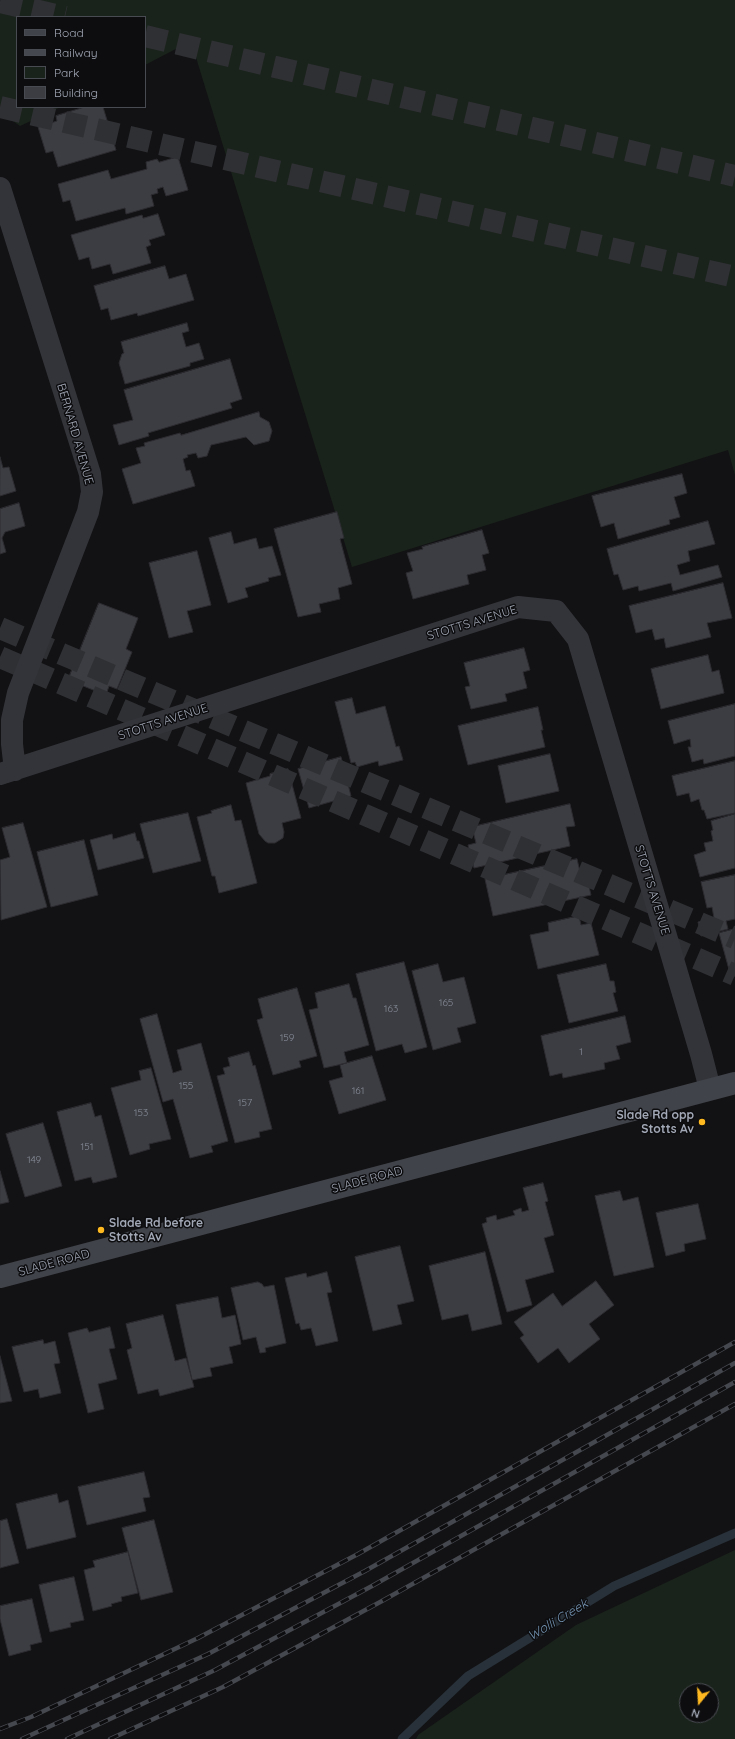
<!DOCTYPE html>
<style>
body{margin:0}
#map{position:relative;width:735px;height:1739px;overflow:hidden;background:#121214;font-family:Quicksand,sans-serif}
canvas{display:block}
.legend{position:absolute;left:16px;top:16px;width:130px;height:92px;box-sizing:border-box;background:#0d0d0f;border:1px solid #494b52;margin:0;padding:5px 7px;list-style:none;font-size:12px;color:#a2a8b6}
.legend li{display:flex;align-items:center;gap:8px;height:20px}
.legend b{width:20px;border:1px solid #494b52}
.north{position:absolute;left:679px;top:1683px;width:40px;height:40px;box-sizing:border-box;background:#0d0d0f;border:1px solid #494b52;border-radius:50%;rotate:198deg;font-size:11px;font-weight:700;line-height:16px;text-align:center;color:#a2a8b6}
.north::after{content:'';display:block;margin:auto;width:14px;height:18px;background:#ffb920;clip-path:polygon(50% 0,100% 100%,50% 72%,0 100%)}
</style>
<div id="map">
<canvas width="735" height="1739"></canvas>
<ul class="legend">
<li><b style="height:5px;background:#41434a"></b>Road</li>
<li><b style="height:5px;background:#46484f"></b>Railway</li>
<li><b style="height:11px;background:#1a231b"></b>Park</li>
<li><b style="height:11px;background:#3c3d42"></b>Building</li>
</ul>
<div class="north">N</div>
</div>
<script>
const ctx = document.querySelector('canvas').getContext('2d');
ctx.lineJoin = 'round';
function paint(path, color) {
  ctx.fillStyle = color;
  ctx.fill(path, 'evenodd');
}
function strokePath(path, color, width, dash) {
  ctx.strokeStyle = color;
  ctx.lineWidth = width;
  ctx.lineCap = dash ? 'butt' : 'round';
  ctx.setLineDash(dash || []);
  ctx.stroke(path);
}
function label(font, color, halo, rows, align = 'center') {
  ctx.font = font + ' Quicksand,sans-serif';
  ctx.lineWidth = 3;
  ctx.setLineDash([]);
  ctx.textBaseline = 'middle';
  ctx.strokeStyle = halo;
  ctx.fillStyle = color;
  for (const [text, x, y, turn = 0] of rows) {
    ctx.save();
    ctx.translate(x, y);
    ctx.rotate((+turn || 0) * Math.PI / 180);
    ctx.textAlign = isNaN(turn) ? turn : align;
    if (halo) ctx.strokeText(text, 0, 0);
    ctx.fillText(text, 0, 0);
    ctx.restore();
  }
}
paint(new Path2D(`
 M 0,0 L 735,0 L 735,475 L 728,450 L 352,567 L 191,41 L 145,65 L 145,17 L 17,17 L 17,107 L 61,107 L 20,126 L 0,112 Z
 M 735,1550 L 735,1739 L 416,1739 L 418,1735 L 576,1625 ZM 687,1691 L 711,1691 L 711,1715 L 687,1715 Z`), '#1a231b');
strokePath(new Path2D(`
 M 402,1739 L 468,1676 L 614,1586 L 735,1533`), '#283139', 9);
const building = new Path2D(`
 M 85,107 L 103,107 L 116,150 L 58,167 L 53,151 L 46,153 L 38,127 L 57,121 L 56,116 Z
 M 178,157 L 188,190 L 166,196 L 163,187 L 157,189 L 158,193 L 151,195 L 154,206 L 126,214 L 125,208 L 76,221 L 70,200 L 63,202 L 58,184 L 108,170 L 111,179 L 147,169 L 146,162 L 157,159 L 159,162 Z
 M 158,214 L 165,235 L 149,240 L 151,245 L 146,247 L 151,263 L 113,274 L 110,264 L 92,269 L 89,257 L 79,260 L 71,235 L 142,215 L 143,218 Z
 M 165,266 L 169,279 L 186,274 L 194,300 L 138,316 L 137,313 L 111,320 L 108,308 L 101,310 L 94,286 Z
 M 187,323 L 189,331 L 182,333 L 186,347 L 199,343 L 204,359 L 190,363 L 190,366 L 125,384 L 119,363 L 122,354 L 124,353 L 121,342 Z
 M 230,359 L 242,399 L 230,403 L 232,408 L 148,433 L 149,436 L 119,445 L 113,425 L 133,420 L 124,390 Z
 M 259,412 L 260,417 L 269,422 L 272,431 L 269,441 L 254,445 L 246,437 L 211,445 L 207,456 L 198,458 L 196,453 L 187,455 L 188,457 L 183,459 L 186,471 L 190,470 L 195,486 L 133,504 L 122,469 L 141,463 L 136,448 L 145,446 L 144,443 L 180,433 L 181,435 Z
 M 0,457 L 3,468 L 9,467 L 16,491 L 0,496 Z
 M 682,474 L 687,493 L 674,497 L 680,517 L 669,520 L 670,524 L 618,539 L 614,523 L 601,527 L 592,496 Z
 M 19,503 L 25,526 L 5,532 L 2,538 L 6,552 L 0,554 L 0,509 Z
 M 337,512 L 344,538 L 340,539 L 352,584 L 338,588 L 340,599 L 319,604 L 321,612 L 298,617 L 274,529 Z
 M 708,521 L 715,544 L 688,551 L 690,561 L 677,565 L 680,575 L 718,565 L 722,577 L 673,591 L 671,583 L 639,591 L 638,586 L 623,590 L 618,574 L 614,575 L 607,549 Z
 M 482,530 L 489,553 L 482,555 L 486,570 L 467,575 L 469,584 L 413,599 L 406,573 L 413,571 L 407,553 L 423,549 L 422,547 Z
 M 231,532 L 234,544 L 256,538 L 259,549 L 272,546 L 281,575 L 268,578 L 269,581 L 245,588 L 248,597 L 228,603 L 209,538 Z
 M 197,551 L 211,605 L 187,611 L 193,632 L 169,638 L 149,563 Z
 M 723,583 L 732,618 L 707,623 L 711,637 L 666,648 L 664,638 L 655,640 L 652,629 L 636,633 L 629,606 Z
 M 99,603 L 138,618 L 126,649 L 132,652 L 117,689 L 109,686 L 106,695 L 68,680 Z
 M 524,648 L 530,670 L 523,672 L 527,688 L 505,694 L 507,701 L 471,709 L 465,687 L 470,686 L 464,663 Z
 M 708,655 L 712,672 L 719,670 L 724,693 L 661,709 L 651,669 Z
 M 352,698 L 356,714 L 385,706 L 396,747 L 399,746 L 403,760 L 379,766 L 378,761 L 357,767 L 355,762 L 351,763 L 335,702 Z
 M 735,704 L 735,756 L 704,764 L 703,759 L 692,762 L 688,747 L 691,747 L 690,739 L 674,744 L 668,721 Z
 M 538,707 L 543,730 L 541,730 L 545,747 L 468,765 L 458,726 Z
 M 550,754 L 559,791 L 506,803 L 498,766 Z
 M 341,757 L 351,796 L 309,808 L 298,769 Z
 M 735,761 L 735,813 L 707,819 L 704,810 L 702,810 L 699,799 L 691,802 L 689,793 L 677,796 L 672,776 Z
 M 288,769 L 301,818 L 282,823 L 284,832 L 283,838 L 275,843 L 268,843 L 265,841 L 259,834 L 246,783 L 270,776 L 270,774 Z
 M 570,804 L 575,826 L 566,827 L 570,846 L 474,868 L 468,845 L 476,843 L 472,827 Z
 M 231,805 L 235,821 L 241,820 L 257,883 L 219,893 L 215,876 L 212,876 L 197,817 L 212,813 L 211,811 Z
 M 188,813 L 201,861 L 153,873 L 140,824 Z
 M 735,814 L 735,868 L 700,877 L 694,855 L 706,851 L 704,843 L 713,841 L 711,831 L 713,830 L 711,821 Z
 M 23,823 L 47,907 L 1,920 L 0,860 L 10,857 L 2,828 Z
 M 135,833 L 137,841 L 139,841 L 144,858 L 98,870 L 90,840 L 112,834 L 113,839 Z
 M 84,840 L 98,895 L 51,907 L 37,852 Z
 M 577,859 L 581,876 L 586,874 L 591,895 L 493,916 L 485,879 Z
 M 735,875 L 735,919 L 726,921 L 728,929 L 701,936 L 698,922 L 714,918 L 712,907 L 707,908 L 701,882 Z
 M 579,916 L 581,925 L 591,923 L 599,955 L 538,969 L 530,935 L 549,931 L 548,923 Z
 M 735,929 L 735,976 L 731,977 L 719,933 Z
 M 404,962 L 427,1047 L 405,1053 L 402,1044 L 376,1051 L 356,974 Z
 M 438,964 L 443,982 L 464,977 L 476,1023 L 457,1028 L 461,1042 L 433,1050 L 412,971 Z
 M 606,964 L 610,981 L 614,981 L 616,992 L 613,993 L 618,1011 L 569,1023 L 557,975 Z
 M 349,984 L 353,998 L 356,998 L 369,1045 L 344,1052 L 347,1063 L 324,1068 L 309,1010 L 318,1008 L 315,993 Z
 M 297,988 L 317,1056 L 299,1061 L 301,1067 L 273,1075 L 257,1020 L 263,1018 L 258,999 Z
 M 157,1014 L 173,1073 L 182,1070 L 177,1050 L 201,1043 L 228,1141 L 211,1146 L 213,1152 L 190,1158 L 173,1099 L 163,1102 L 140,1019 Z
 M 625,1016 L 631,1042 L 616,1046 L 620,1059 L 604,1063 L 605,1069 L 563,1078 L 562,1073 L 550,1076 L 541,1036 Z
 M 249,1052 L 253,1066 L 255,1065 L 272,1129 L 259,1132 L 260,1137 L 235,1143 L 217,1076 L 225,1074 L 223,1068 L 230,1066 L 228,1058 Z
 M 372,1056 L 386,1100 L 339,1114 L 329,1081 L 343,1077 L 340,1065 Z
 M 151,1068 L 171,1139 L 149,1144 L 150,1149 L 130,1155 L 111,1088 L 141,1080 L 139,1071 Z
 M 91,1103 L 95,1117 L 101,1115 L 117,1177 L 93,1183 L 91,1177 L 75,1181 L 57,1112 Z
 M 43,1123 L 62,1186 L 25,1197 L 6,1134 Z
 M 0,1171 L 9,1202 L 0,1204 Z
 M 543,1183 L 548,1201 L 545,1202 L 554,1235 L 544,1238 L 554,1272 L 525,1280 L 532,1305 L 507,1312 L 482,1224 L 487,1222 L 486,1218 L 496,1215 L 497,1220 L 515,1215 L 513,1211 L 521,1208 L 522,1212 L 529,1210 L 523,1188 Z
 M 620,1191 L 623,1201 L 638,1197 L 654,1267 L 614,1276 L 595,1196 Z
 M 698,1204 L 706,1239 L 684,1244 L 685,1251 L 666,1256 L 656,1213 Z
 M 400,1246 L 414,1301 L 397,1305 L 402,1324 L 373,1331 L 355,1257 Z
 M 485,1252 L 502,1324 L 472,1331 L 468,1314 L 442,1320 L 429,1266 Z
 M 327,1272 L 332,1292 L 327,1293 L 338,1341 L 316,1346 L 311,1328 L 301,1330 L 299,1323 L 296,1324 L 285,1278 L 306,1273 L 307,1277 Z
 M 596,1281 L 614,1305 L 589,1324 L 600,1339 L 569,1363 L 558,1348 L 538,1363 L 520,1338 L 524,1335 L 514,1322 L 553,1293 L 562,1306 Z
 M 258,1282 L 262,1284 L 264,1287 L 274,1285 L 286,1343 L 265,1348 L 266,1352 L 260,1353 L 256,1337 L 243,1340 L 231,1288 Z
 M 218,1297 L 222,1318 L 235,1315 L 241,1344 L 229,1347 L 233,1363 L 210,1368 L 212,1376 L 192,1380 L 176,1305 Z
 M 163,1315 L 175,1361 L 186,1358 L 194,1387 L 160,1396 L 158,1389 L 138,1394 L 127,1350 L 132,1348 L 126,1324 Z
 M 110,1327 L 115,1348 L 109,1349 L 117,1379 L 98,1384 L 104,1409 L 88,1413 L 68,1333 L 87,1328 L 89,1332 Z
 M 43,1340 L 44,1344 L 55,1341 L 60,1363 L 54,1364 L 61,1393 L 40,1398 L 38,1389 L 24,1392 L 12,1347 Z
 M 0,1356 L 12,1401 L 0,1403 Z
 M 144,1472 L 150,1497 L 143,1498 L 146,1511 L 87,1525 L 78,1487 Z
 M 57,1494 L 59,1503 L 68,1500 L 76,1537 L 27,1549 L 16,1504 Z
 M 7,1519 L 19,1563 L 0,1568 L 0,1521 Z
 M 154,1520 L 173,1592 L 141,1600 L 122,1528 Z
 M 128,1552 L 138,1593 L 121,1597 L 122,1601 L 111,1604 L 112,1606 L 93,1611 L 84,1570 L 95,1567 L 93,1561 Z
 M 74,1577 L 84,1620 L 70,1623 L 71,1627 L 50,1632 L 39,1585 Z
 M 32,1599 L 42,1642 L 30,1645 L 31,1650 L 9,1656 L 0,1619 L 0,1606 Z`);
paint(building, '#3c3d42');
strokePath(building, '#2c2c31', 1);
strokePath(new Path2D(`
 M 0,2 L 65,17
 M 145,36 L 735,176
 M 0,107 L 735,277
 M 0,628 L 735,938
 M 0,657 L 735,975`), '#2f3034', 22, [22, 11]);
strokePath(new Path2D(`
 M 0,188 L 90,474 L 92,492 L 88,512 L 18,693 L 12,720 L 12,744 L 15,770
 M 0,774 L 518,607 L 556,611 L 578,639 L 701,1054 L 710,1089`), '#33343a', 22);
strokePath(new Path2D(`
 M 0,1277 L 735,1083`), '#41434a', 22);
const rail = new Path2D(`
 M 0,1729 L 31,1717 L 198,1638 L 358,1554 L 735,1342
 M 22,1739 L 208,1654 L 365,1571 L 735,1363
 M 67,1739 L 215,1670 L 372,1586 L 735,1382
 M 110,1739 L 223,1687 L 382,1601 L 735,1404`);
strokePath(rail, '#46484f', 4.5);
strokePath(rail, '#0d0d0f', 3, [9]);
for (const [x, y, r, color] of [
 [702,1122,4,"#ffb920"],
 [101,1230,4,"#ffb920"]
]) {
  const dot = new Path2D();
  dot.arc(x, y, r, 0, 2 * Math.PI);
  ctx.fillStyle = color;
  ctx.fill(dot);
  strokePath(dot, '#0d0d0f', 1.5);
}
label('10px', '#888d99', null, [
 ["165",446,1003],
 ["163",391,1009],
 ["159",287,1038],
 ["1",581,1052],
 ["155",186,1086],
 ["161",358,1091],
 ["157",245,1103],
 ["153",141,1113],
 ["151",87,1147],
 ["149",34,1160]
]);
label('12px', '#a2a8b6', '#0d0d0f', [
 ["BERNARD AVENUE",75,434,74],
 ["STOTTS AVENUE",472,623,-17],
 ["STOTTS AVENUE",163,722,-18],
 ["STOTTS AVENUE",652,890,73],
 ["SLADE ROAD",367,1180,-15],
 ["SLADE ROAD",54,1263,-15]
]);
label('bold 12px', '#a2a8b6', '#0d0d0f', [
 ["Slade Rd opp",694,1115],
 ["Stotts Av",694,1129],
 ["Slade Rd before",109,1223,"left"],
 ["Stotts Av",109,1237,"left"]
], 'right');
label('italic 13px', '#7596b5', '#0d0d0f', [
 ["Wolli Creek",558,1620,-31]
]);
</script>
